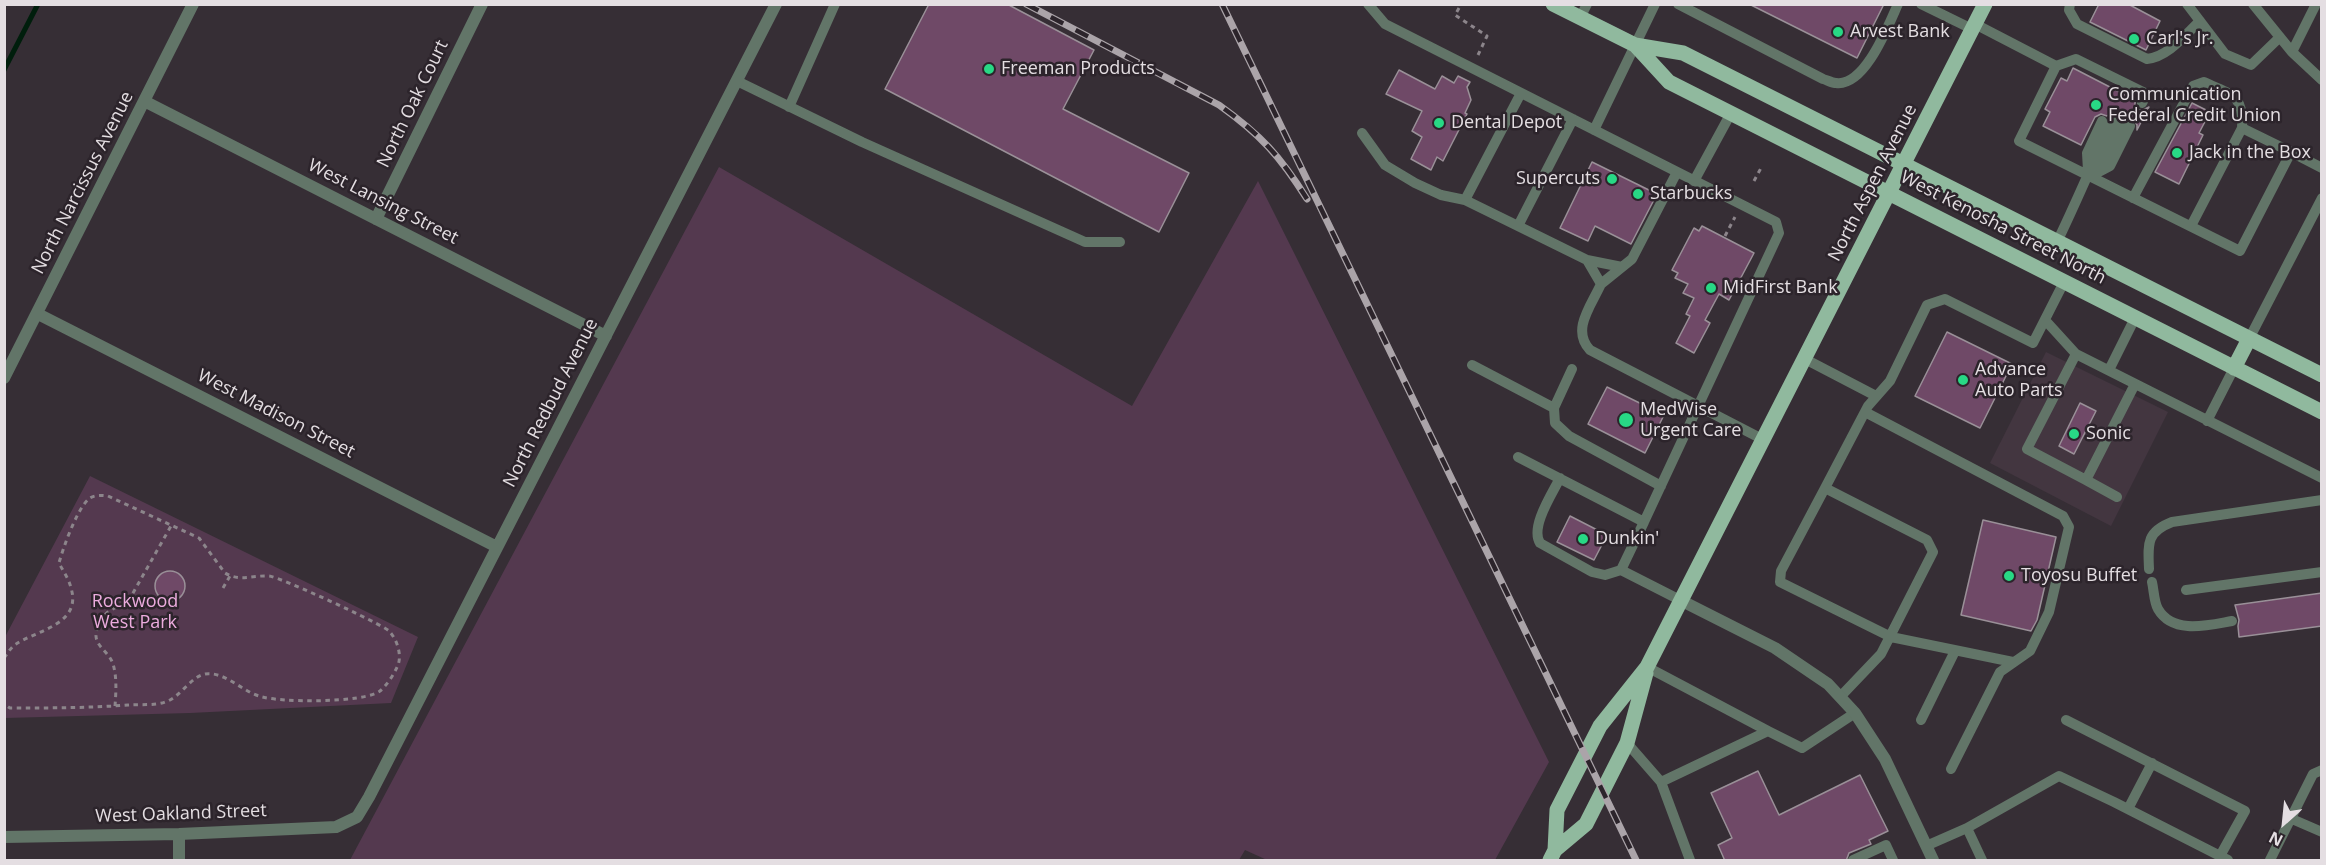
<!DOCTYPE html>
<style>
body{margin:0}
#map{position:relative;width:2326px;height:865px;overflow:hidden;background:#362e35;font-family:"Open Sans",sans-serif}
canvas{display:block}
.frame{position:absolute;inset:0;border:6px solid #e4dee2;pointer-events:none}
.north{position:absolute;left:2254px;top:793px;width:60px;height:60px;-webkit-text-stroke:4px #2c242b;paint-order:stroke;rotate:207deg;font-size:16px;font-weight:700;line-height:24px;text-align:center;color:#e4dee2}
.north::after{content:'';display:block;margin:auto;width:21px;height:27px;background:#e4dee2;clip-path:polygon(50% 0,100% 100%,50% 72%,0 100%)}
</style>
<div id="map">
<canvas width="2326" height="865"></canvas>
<div class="frame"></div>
<div class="north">N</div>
</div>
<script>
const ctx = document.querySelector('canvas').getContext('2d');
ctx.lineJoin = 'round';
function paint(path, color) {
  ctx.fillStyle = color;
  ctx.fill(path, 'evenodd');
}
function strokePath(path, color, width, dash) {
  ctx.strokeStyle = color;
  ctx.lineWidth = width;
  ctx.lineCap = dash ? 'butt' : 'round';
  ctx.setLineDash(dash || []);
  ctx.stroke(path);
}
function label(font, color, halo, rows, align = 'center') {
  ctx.font = font + ' "Open Sans",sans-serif';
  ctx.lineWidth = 5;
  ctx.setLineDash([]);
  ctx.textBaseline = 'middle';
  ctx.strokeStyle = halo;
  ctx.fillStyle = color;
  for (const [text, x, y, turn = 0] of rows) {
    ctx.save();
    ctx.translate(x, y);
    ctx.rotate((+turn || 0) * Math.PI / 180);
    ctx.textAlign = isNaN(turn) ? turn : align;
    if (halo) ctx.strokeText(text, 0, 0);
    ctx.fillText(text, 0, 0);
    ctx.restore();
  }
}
paint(new Path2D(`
 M 2046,352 L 2168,412 L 2111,526 L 1990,463 Z`), '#433640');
paint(new Path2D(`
 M 719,167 L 1132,406 L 1258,181 L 1549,762 L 1495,860 L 1267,860 L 1245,850 L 1239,860 L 350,860 Z
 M 90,476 L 418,637 L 391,703 L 190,713 L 5,718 L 5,637 Z`), '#54394f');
strokePath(new Path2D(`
 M 4,70 L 38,4`), '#001e0c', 5);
const building = new Path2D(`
 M 929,4 L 1007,4 L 1094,50 L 1063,109 L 1189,173 L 1159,232 L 885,89 Z
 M 1749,4 L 1884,4 L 1857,58 Z
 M 2099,4 L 2128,4 L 2160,21 L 2146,50 L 2090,22 Z
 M 2073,68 L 2135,100 L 2135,106 L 2139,110 L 2143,110 L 2149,107 L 2137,130 L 2137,125 L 2134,120 L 2114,111 L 2107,116 L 2101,114 L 2095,117 L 2081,145 L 2043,126 L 2050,112 L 2045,109 L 2061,78 L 2067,81 Z
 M 1399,70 L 1435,89 L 1442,76 L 1454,83 L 1458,76 L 1470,82 L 1467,87 L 1471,100 L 1465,113 L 1467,114 L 1443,161 L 1437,157 L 1431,170 L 1411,159 L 1422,137 L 1412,131 L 1422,111 L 1386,94 Z
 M 2192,103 L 2210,112 L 2199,133 L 2203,135 L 2179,184 L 2155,172 Z
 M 1592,162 L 1657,194 L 1631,244 L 1595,226 L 1588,241 L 1560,228 Z
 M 1702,226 L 1754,253 L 1729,300 L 1719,294 L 1705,320 L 1710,323 L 1694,353 L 1676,343 L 1690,316 L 1686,314 L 1694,298 L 1683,293 L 1688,284 L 1675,278 L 1678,273 L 1672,270 L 1694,228 L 1699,231 Z
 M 1947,332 L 2012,364 L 1980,428 L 1915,396 Z
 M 1607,387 L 1664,415 L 1645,453 L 1588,424 Z
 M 2080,403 L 2096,411 L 2074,454 L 2059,446 Z
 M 1570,516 L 1607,535 L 1594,560 L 1557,542 Z
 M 1983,520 L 2056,537 L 2037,620 L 2031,631 L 1961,615 Z
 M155 586a15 15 0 1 1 30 0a15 15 0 1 1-30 0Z
 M 2322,593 L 2322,626 L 2239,637 L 2238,626 L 2239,620 L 2235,605 Z
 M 1758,771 L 1779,815 L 1860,775 L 1888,831 L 1869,840 L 1871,844 L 1849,853 L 1846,861 L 1725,861 L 1718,845 L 1732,838 L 1711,793 Z`);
paint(building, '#6f4967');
strokePath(building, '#9a9098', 1.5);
strokePath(new Path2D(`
 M 1459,8 L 1455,15 L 1487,36 L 1478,55
 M 1754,181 L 1761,168
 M 1725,236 L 1735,217
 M 223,588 L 230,576
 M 4,658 C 8,653 11,647 16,644 C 38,630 82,624 71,588 C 69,579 63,571 59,563 C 63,548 78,506 90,498 C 95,495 102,495 108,496 L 199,538 L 225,573 C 240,582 253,575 269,576 C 280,577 382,624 389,631 C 397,639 402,655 398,665 C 394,674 388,684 380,691 C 365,703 278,703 259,696 C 242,691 224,671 205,674 C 190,677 180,698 165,702 C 154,706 140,704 128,705 C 89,708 50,708 10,708 L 4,704
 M 115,706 C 116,692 117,677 113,664 C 108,649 90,645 98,627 C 100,623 104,615 108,612 C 115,607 122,605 129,600 L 171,526`), '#8c858b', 3, [4.5, 4.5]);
strokePath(new Path2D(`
 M 1368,4 L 1385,24 L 1776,222 L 1779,233 L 1644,522
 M 1678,4 L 1823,79 C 1827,80 1832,83 1836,83 C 1865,87 1888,26 1898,4
 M 1921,4 L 1972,29
 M 2070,4 L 2069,10 L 2077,24 L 2147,59 C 2168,57 2185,35 2200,21
 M 2187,4 L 2225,54 L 2251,65 L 2280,37
 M 2253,4 L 2292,52 L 2322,80
 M 1580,18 L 1587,4
 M 1975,24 L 2056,66 L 2019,141 L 2240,251 L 2291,152 L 2322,168
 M 2292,52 L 2316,4
 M 2056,66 L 2076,59 L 2147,94 L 2142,103
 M 737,81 L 862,142 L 1085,242 L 1120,242
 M 789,107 L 835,4
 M 1594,130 L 1655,4
 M 1362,133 L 1385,165 L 1415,183 L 1441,195 L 1465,200 L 1518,226 L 1573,119
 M 2088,171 L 2087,153 L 2102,121
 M 2093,173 L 2104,160 L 2122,122
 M 2089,177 L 2110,166 L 2130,126
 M 1694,181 L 1731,113
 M 2133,198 L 2193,86 L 2204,82 C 2231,95 2244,94 2242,128
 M 1465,200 L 1521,93
 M 1518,226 L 1587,260 L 1601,284 C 1591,306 1571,330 1590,350 L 1764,440
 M 2191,226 L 2242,128 L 2291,152
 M 2057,242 C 2077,201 2094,159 2114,118
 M 1587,260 L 1622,267
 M 1601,284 L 1632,259 L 1677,172
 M 2045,320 L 2076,354 L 2322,478
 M 2249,339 L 2322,198
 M 2076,354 L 2027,449 L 2086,480 L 2135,384
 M 1805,359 L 1876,396
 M 1472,365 L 1554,408
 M 1572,369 L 1554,408 L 1555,423 L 1569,436 L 1661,486
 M 2109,370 L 2135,318
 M 1865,412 L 2063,516 L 2069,527 L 2049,612 L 2030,651 L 2000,672 L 1951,769
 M 2207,421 L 2234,368
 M 1518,457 L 1644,522 L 1621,570 L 1682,601
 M 1560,478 C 1552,494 1530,527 1540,543 L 1592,572 L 1605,575 L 1621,570
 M 2086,480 L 2117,497
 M 1825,488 L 1781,571 L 1780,582 L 1891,637 L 2013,662
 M 2149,569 C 2148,544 2146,532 2172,522 L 2322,500
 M 2152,582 C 2154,591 2154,602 2158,609 C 2173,635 2209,625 2232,621
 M 2186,590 L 2322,572
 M 1647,667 L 1768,731 L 1661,782
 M 1840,697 L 1881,654 L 1933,552 L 1927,540 L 1825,488 L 1868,406 L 1890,381 L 1927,305 L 1945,299 L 2033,343 L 2064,282
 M 1921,720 L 1955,651
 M 2066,720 L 2245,811 L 2220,856
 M 1768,731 L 1802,748 L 1855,713
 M 1627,743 L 1661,782 L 1690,860
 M 2128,809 L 2152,763
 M 2292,819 L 2322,832
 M 1967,828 L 2059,776 L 2114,802 L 2228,860
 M 1926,846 L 1967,828 L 1982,860
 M 1853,860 L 1886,845 L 1893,860
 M 2270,860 L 2313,774 L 2322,770`), '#627568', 10);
strokePath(new Path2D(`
 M 144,101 L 606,336
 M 376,219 L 482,4
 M 38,314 L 497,547
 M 4,378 L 193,4
 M 1682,601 L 1775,648 L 1828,684 L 1855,713 L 1885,759 L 1933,860
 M 179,834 L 179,860
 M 4,837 L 179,834 L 336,827 L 357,817 L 369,797 L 776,4`), '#627568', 12);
strokePath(new Path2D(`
 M 1553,4 L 1635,45 L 1683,53 L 2322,375
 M 1635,45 L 1669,82 L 2322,412
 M 2234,368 L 2249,339
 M 1555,850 L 1557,810 L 1600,726 L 1647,667 L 1985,4
 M 1550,860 L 1555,850 L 1586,824 L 1627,743 L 1646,673`), '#90b99e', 15);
const rail = new Path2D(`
 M 1026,4 L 1219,105 C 1261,135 1280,156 1307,199
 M 1222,4 L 1636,860`);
strokePath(rail, '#aba4a9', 7);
strokePath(rail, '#2c242b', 4.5, [14]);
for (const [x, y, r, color] of [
 [1838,32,6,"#28d885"],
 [2134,39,6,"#28d885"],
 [989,69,6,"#28d885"],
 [2096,105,6,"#28d885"],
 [1439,123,6,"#28d885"],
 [2177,153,6,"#28d885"],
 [1612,179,6,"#28d885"],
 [1638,194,6,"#28d885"],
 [1711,288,6,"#28d885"],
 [1963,380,6,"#28d885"],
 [1626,420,8,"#28d885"],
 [2074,434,6,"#28d885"],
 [1583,539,6,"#28d885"],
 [2009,576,6,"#28d885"]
]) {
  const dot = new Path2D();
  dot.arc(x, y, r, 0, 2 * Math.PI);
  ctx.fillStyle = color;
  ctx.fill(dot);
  strokePath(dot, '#2c242b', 2);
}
label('18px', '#e4dee2', '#2c242b', [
 ["Arvest Bank",1850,32],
 ["Carl's Jr.",2146,39],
 ["Freeman Products",1001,69],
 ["Communication",2108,95],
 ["Federal Credit Union",2108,116],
 ["Dental Depot",1451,123],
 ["Jack in the Box",2189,153],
 ["Supercuts",1600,179,"right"],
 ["Starbucks",1650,194],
 ["MidFirst Bank",1723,288],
 ["Advance",1975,370],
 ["Auto Parts",1975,391],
 ["MedWise",1640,410],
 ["Urgent Care",1640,431],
 ["Sonic",2086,434],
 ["Dunkin'",1595,539],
 ["Toyosu Buffet",2021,576]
], 'left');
label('18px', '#e4dee2', '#2c242b', [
 ["North Oak Court",413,104,-64],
 ["North Narcissus Avenue",83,183,-63],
 ["North Aspen Avenue",1873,183,-63],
 ["West Lansing Street",383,202,27],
 ["West Kenosha Street North",2003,228,27],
 ["North Redbud Avenue",551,403,-63],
 ["West Madison Street",276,414,27],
 ["West Oakland Street",181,814,-2]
]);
label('18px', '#ecacde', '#2c242b', [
 ["Rockwood",135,602],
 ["West Park",135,623]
]);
</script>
